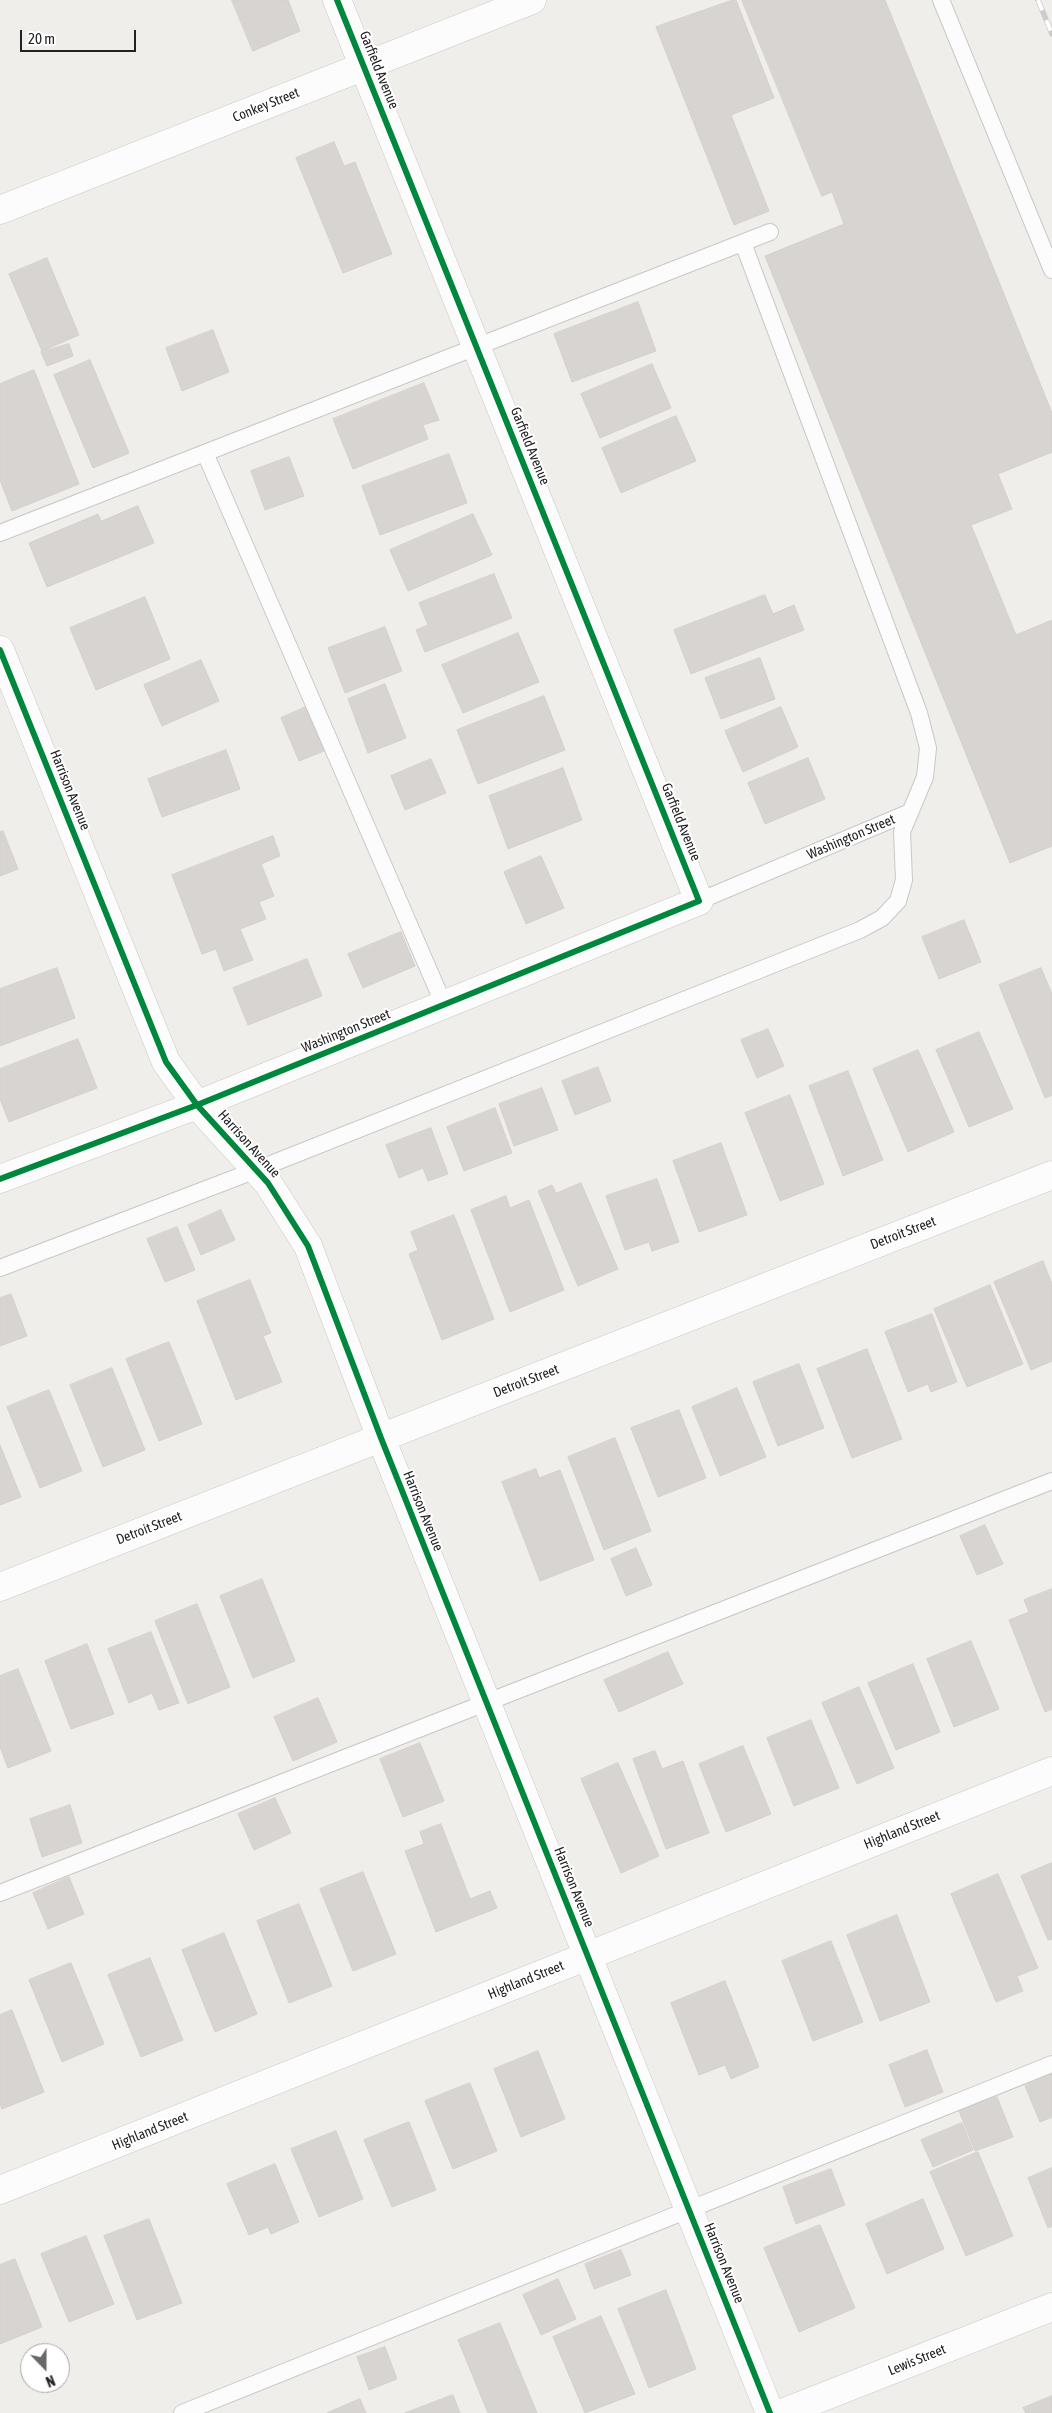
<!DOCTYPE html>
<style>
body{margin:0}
#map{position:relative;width:1052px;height:2413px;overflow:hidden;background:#f0eeeb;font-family:"Asap Condensed",sans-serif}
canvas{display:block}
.north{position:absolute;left:20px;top:2343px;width:50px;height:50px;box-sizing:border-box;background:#fff;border:1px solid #a7a7a7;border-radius:50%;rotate:158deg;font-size:14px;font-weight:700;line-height:20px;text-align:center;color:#222}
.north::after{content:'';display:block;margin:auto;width:18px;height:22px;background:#6a6968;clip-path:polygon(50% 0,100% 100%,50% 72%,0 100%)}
.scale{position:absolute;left:20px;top:30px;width:116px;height:22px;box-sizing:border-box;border:2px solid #222;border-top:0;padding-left:6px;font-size:15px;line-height:18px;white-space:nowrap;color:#222;-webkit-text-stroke:4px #fff;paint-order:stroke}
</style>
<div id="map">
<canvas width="1052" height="2413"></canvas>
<div class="north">N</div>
<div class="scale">20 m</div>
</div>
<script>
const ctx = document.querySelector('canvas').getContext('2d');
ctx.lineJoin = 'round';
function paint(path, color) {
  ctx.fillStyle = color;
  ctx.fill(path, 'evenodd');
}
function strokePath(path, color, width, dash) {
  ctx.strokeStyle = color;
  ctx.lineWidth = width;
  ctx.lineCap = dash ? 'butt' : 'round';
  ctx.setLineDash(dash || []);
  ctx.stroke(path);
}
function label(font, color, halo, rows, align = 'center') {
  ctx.font = font + ' "Asap Condensed",sans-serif';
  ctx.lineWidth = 4;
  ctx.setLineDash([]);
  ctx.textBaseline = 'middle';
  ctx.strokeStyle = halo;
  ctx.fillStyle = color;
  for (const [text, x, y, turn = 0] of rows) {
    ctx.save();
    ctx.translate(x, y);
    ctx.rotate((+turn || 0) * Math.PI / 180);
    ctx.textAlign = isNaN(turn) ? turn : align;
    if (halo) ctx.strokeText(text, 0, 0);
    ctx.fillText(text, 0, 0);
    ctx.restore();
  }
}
const building = new Path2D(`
 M 232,0 L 288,0 L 300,31 L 253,51 Z
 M 733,0 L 736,0 L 774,98 L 731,115 L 769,211 L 734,225 L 656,27 Z
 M 742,0 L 885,0 L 1052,413 L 1052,452 L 998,474 L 1012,509 L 971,525 L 1016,635 L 1052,620 L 1052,846 L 1010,863 L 765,256 L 844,224 L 832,192 L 822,196 Z
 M 334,142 L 344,166 L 355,162 L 392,254 L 343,273 L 296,158 Z
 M 47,258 L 79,335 L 42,351 L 9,274 Z
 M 638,302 L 656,351 L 572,382 L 554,334 Z
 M 213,330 L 229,372 L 182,391 L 166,348 Z
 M 69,344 L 73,356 L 47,366 L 41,352 Z
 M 90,360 L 129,453 L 93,468 L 54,375 Z
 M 652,364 L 671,408 L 600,438 L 581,394 Z
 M 34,370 L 79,484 L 12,511 L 0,480 L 0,384 Z
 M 424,383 L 439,420 L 423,425 L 428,439 L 353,469 L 333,419 Z
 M 676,416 L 696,461 L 621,493 L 602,448 Z
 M 449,454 L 467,503 L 380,535 L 362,486 Z
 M 289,457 L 304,496 L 265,510 L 251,471 Z
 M 138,506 L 154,543 L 47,587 L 29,543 L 98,514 L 101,521 Z
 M 473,514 L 492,555 L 408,591 L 390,550 Z
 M 494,574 L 512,618 L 425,652 L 416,630 L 428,625 L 419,603 Z
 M 765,595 L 773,614 L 794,605 L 804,630 L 691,674 L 674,630 Z
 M 145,597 L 170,659 L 96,690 L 70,628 Z
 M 385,627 L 402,671 L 345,693 L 328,648 Z
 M 518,633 L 539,682 L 463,713 L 442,665 Z
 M 760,658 L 775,699 L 721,719 L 705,678 Z
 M 201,660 L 219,701 L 162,726 L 144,685 Z
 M 385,684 L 406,738 L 368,753 L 348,699 Z
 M 544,696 L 565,750 L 478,784 L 457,730 Z
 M 306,707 L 324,751 L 299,761 L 281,718 Z
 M 781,707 L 798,747 L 743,772 L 725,731 Z
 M 226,750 L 240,789 L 162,817 L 148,779 Z
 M 808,758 L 825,799 L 765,824 L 748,783 Z
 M 431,759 L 446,793 L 405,810 L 391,776 Z
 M 563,768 L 582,820 L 508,849 L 489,796 Z
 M 3,831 L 18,869 L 0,876 L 0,832 Z
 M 273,836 L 280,856 L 261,864 L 274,896 L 259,902 L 266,919 L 240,929 L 253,960 L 224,971 L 216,949 L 202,954 L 172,875 Z
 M 541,856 L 564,908 L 526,924 L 504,872 Z
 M 964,920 L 981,962 L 939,979 L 922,937 Z
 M 401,932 L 415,966 L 363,988 L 348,954 Z
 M 307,959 L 322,996 L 248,1025 L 233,988 Z
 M 57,968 L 75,1018 L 0,1046 L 0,989 Z
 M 1041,968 L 1052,994 L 1052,1095 L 1045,1098 L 999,985 Z
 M 768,1029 L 784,1066 L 757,1078 L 741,1040 Z
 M 979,1032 L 1013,1109 L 969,1127 L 936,1050 Z
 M 78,1039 L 97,1088 L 9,1122 L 0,1099 L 0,1069 Z
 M 918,1050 L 954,1132 L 908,1152 L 873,1069 Z
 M 598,1067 L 611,1101 L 575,1115 L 562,1081 Z
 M 848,1071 L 883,1160 L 843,1176 L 809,1086 Z
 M 542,1088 L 558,1130 L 514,1146 L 499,1104 Z
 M 790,1095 L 824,1184 L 780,1201 L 745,1113 Z
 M 495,1108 L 512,1153 L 464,1171 L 447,1127 Z
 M 431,1128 L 448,1174 L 428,1181 L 423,1168 L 399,1178 L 386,1145 Z
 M 721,1143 L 747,1215 L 699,1232 L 673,1161 Z
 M 657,1179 L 679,1242 L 652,1251 L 649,1242 L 625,1250 L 606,1196 Z
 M 581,1183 L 618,1269 L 578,1286 L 538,1191 L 552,1185 L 556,1193 Z
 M 506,1196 L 510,1208 L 529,1200 L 564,1290 L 510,1312 L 471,1210 Z
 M 221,1210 L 235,1240 L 201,1255 L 188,1225 Z
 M 454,1215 L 494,1319 L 442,1340 L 409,1254 L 418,1250 L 411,1232 Z
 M 177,1227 L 195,1270 L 165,1282 L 147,1239 Z
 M 1043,1261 L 1052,1284 L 1052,1361 L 1031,1370 L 994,1282 Z
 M 250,1280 L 271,1333 L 263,1336 L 282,1382 L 236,1400 L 197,1301 Z
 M 990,1285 L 1023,1364 L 967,1387 L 934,1309 Z
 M 11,1294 L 27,1336 L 0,1346 L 0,1298 Z
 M 932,1314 L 957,1382 L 931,1392 L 928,1384 L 908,1392 L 885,1332 Z
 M 169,1342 L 202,1424 L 159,1441 L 126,1359 Z
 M 867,1349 L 902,1439 L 852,1458 L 817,1369 Z
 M 799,1364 L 824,1428 L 778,1446 L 753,1382 Z
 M 112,1368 L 145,1450 L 103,1467 L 70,1385 Z
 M 737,1388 L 766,1457 L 720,1476 L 692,1407 Z
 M 49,1390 L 82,1471 L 40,1488 L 7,1407 Z
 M 679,1410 L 706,1478 L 658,1497 L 631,1428 Z
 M 615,1438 L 651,1531 L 604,1550 L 568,1457 Z
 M 0,1445 L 21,1497 L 0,1505 Z
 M 536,1469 L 539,1478 L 560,1470 L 594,1560 L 540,1581 L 502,1482 Z
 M 985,1525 L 1003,1564 L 977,1575 L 960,1536 Z
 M 636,1548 L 652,1585 L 626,1596 L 611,1559 Z
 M 262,1579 L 295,1661 L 253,1678 L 220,1596 Z
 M 1052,1589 L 1052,1709 L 1045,1712 L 1009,1620 L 1029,1612 L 1024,1600 Z
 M 197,1604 L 230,1687 L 188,1704 L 155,1621 Z
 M 151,1632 L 179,1703 L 159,1710 L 152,1693 L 129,1703 L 108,1649 Z
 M 971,1641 L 999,1709 L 954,1727 L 927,1659 Z
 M 87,1644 L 114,1714 L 71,1729 L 45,1661 Z
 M 668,1652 L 683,1684 L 619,1712 L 604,1680 Z
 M 913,1664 L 940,1732 L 896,1750 L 868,1683 Z
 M 18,1669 L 51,1751 L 8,1768 L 0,1747 L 0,1676 Z
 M 859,1687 L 894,1768 L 857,1784 L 822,1703 Z
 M 318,1698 L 337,1742 L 293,1761 L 274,1717 Z
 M 811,1720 L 839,1788 L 794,1806 L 767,1738 Z
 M 420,1743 L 444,1801 L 403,1817 L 380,1759 Z
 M 743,1746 L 771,1814 L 726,1832 L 699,1764 Z
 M 655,1751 L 662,1769 L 683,1761 L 709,1833 L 666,1849 L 633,1759 Z
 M 618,1763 L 659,1856 L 621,1873 L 581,1779 Z
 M 275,1798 L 291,1833 L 254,1850 L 238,1814 Z
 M 70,1805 L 82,1843 L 42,1857 L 30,1819 Z
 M 441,1824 L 470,1899 L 490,1891 L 497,1908 L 436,1932 L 405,1851 L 424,1844 L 420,1832 Z
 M 1052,1863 L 1052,1939 L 1048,1940 L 1021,1876 Z
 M 363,1872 L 396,1954 L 353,1971 L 320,1889 Z
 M 998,1874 L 1038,1968 L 1017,1976 L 1023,1991 L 996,2002 L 951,1894 Z
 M 69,1877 L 84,1914 L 48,1929 L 33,1893 Z
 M 299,1904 L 332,1986 L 289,2003 L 257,1921 Z
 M 897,1915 L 930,2002 L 880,2021 L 847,1935 Z
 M 224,1933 L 257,2014 L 215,2032 L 182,1950 Z
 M 831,1941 L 863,2022 L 813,2041 L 782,1961 Z
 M 150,1958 L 183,2040 L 141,2057 L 108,1975 Z
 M 71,1963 L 104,2044 L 62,2062 L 29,1980 Z
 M 725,1981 L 759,2067 L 731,2079 L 725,2065 L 699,2075 L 671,2003 Z
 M 12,2010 L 44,2092 L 2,2109 L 0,2104 L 0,2015 Z
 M 927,2050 L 943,2092 L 905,2107 L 889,2065 Z
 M 538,2051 L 565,2119 L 521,2137 L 494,2069 Z
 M 1052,2074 L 1052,2117 L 1040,2122 L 1025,2086 Z
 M 470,2083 L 497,2151 L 453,2169 L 425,2101 Z
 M 997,2097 L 1013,2137 L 975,2151 L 959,2111 Z
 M 409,2122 L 436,2190 L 392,2207 L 364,2140 Z
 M 962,2123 L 973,2150 L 933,2167 L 921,2140 Z
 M 336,2131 L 363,2199 L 319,2217 L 291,2149 Z
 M 978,2152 L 1013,2236 L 966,2256 L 930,2172 Z
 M 275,2164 L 299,2222 L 271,2234 L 268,2227 L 249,2235 L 227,2184 Z
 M 1052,2168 L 1052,2226 L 1048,2228 L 1028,2178 Z
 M 831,2169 L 845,2205 L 796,2224 L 783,2187 Z
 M 923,2199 L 944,2249 L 887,2274 L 866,2224 Z
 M 149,2219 L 182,2303 L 137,2320 L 104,2236 Z
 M 820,2225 L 855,2308 L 799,2332 L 764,2248 Z
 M 86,2236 L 114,2304 L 69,2322 L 41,2254 Z
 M 621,2250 L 631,2275 L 594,2289 L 585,2264 Z
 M 15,2259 L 42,2327 L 0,2344 L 0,2265 Z
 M 558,2279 L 576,2319 L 541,2335 L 523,2295 Z
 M 666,2290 L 696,2369 L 649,2388 L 618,2309 Z
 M 601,2316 L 635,2394 L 585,2413 L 553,2337 Z
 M 500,2323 L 537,2413 L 488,2413 L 458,2340 Z
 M 385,2347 L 397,2379 L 369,2390 L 357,2357 Z
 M 453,2395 L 460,2413 L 405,2413 Z
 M 1052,2396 L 1052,2413 L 1026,2413 L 1023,2408 Z
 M 360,2399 L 366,2413 L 327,2413 Z`);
paint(building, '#d7d4d2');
strokePath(building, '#d3d0cc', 1);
const service = new Path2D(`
 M 941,0 L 1052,270
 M 205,453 L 444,1005
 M 0,533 L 770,232
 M 699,901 L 910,812
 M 0,1268 L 256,1170 L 860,930 L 882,918 L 898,901 L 904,880 L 902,832 L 925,777 L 928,748 L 919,713 L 743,243
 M 0,1893 L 1052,1481
 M 182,2413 L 1052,2064`);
const minor = new Path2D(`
 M 0,650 L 166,1062 L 197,1105 L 268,1183 L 308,1246 L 381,1438 L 770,2413
 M 0,1179 L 197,1105 L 699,901 L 337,0
 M 0,1587 L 1052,1175
 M 782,2413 L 1052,2307`);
const tertiary = new Path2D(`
 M 0,210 L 532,0
 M 0,2190 L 1052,1771`);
strokePath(service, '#c9c8c7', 18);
strokePath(minor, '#c9c8c7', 29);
strokePath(tertiary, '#c9c8c7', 29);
strokePath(service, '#fdfcfc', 16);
strokePath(minor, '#fdfcfc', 28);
strokePath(tertiary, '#fdfcfc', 28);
const rail = new Path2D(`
 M 1038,0 L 1052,34`);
strokePath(rail, '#ccc', 5.5);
strokePath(rail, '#fff', 4, [11]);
strokePath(new Path2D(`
 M 0,650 L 166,1062 L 197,1105 L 268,1183 L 308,1246 L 381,1438 L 770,2413
 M 0,1179 L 197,1105 L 699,901 L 337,0`), '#00873e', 6);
label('14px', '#222', '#fff', [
 ["Garfield Avenue",379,70,68],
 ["Conkey Street",266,105,-22],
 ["Garfield Avenue",530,446,68],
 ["Harrison Avenue",70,790,68],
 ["Garfield Avenue",681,822,68],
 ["Washington Street",851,837,-23],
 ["Washington Street",346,1031,-22],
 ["Harrison Avenue",249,1144,48],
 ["Detroit Street",903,1233,-21],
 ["Detroit Street",526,1381,-21],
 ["Harrison Avenue",423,1511,68],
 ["Detroit Street",149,1528,-21],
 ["Highland Street",902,1830,-22],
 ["Harrison Avenue",574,1887,68],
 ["Highland Street",526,1980,-22],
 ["Highland Street",150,2131,-22],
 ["Harrison Avenue",724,2263,68],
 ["Lewis Street",917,2360,-22]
]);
</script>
